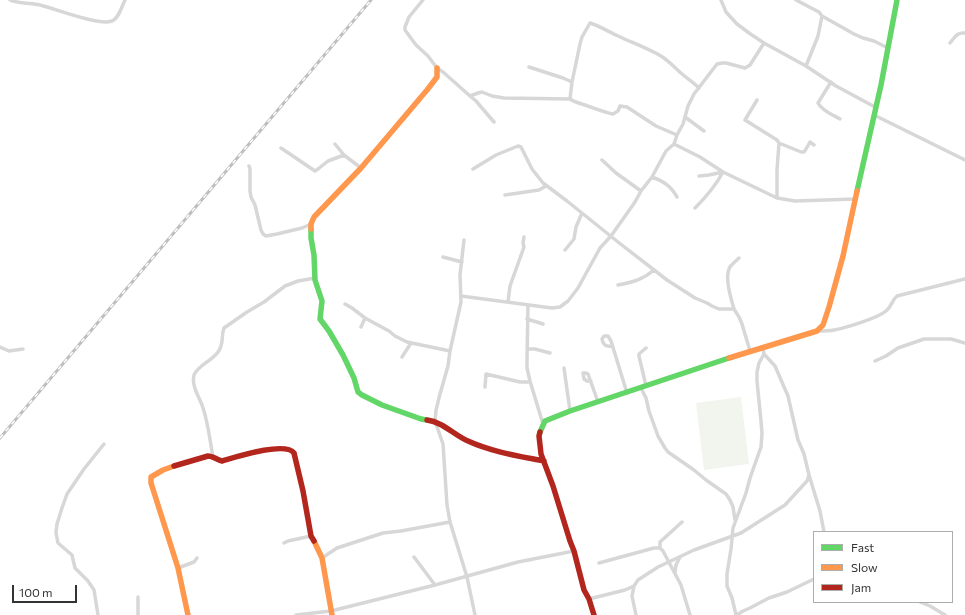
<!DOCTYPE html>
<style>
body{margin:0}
#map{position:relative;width:965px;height:615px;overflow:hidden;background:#fff;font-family:Commissioner,sans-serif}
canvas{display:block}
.legend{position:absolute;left:813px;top:531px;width:140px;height:72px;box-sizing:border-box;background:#fff;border:1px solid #adadad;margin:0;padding:5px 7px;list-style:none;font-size:12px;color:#333}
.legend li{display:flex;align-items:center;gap:8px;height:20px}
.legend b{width:20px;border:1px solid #adadad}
.scale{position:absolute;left:12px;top:585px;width:65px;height:18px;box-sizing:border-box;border:2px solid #333;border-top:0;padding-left:5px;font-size:12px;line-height:14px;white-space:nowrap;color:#333;-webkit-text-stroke:3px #fff;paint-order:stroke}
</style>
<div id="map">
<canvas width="965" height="615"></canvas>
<ul class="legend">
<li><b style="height:5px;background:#63d668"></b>Fast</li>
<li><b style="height:5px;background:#ff974d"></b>Slow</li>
<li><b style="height:5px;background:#b3261e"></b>Jam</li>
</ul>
<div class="scale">100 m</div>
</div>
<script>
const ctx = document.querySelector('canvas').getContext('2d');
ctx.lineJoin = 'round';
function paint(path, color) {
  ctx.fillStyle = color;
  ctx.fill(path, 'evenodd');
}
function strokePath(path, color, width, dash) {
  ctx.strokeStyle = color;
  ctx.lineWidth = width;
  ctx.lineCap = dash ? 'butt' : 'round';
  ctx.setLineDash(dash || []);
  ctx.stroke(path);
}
paint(new Path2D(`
 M 741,397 L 749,464 L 704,470 L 696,403 Z`), '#f1f5ed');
strokePath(new Path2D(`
 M 10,0 C 19,4 31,3 40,5 C 56,9 99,26 112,21 C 119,18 122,6 125,0
 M 423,0 L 409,17 L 405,27 L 405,30 L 416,45 L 428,56 L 437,68 L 443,72 L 470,96 L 478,93 L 482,92 L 492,96 L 504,98 L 570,99
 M 721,0 L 726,12 L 737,24 L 749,33 L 764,43 L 806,66 L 836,86 L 875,107
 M 796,0 L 819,12 L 822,16 L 854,34 L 863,38 L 874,41 L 888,48
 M 950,43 C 955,37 957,32 965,33
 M 806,66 L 818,36 L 822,16
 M 529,67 L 563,78 L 572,82
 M 831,82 L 818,103 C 822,111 833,115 840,119
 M 470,96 L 476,101 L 494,122
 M 757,100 L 745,120 L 777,140 L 779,143 L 777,170 L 777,198
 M 874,115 L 965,160
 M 685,117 L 704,131
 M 677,135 L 656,126 L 627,107 L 620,106 L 618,111 L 613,114 C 603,112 594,108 585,105 C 579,103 574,102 570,99 L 572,82 L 580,44 L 582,37 L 590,23 C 600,26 609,32 618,36 C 633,43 647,48 661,56 C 669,61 675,68 682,74 C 688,79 693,82 699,88
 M 779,143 L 801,152 L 804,152 L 806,149 L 810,142 L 814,145
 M 335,144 L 344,155 L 361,168
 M 674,144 L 700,157 L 723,172 L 777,198 L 795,201 L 855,199
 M 281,148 L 315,171 L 318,169 L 328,161 L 344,155
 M 602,160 L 616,173 L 641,191
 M 249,166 L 250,169 L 250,191 L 251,197 L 255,205 L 261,230 L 263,234 L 266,236 L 277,234 L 302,228 L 311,224
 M 473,169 L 496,155 L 518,146 L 521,147 L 532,169 L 543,183 L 567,201 L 618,242 L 667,280 L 695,298 L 707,303 L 712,306 L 719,309 L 734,309 L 739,317 L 742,324 L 750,351
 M 699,176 L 709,175 L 723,172
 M 652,177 C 663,181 671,186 677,197
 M 505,195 L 539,190 L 546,186
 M 695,208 C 706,197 716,185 723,172
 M 464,240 L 460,275 L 461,302 L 450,351 L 448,366 L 440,394 L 436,410 L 435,421 L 443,444 L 447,505 L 450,522 L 467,577 L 475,615
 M 565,250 L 574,239 L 576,227 L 582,213
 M 443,257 L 462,262
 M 618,285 C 633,282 642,280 654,270
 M 461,296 L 552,308 L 560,307 L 568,301 L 578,288 L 600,248 L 611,236 L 635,202 L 641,191 L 652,177 L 666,151 L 674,144 L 677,135 L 683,124 L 688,106 L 694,94 L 717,64 L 722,63 L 726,63 L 745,68 L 750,65 L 764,43
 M 508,302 L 510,286 L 524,247 L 523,243 L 524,237
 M 345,304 L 352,308 L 365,318 L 389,331 L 395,336 L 407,342 L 450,351
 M 528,305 L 527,359 L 527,368 L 530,381 L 543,424
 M 734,309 C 731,298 724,277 730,267 C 732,264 736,261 739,258
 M 527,319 L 543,324
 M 361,327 L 365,318
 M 818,331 C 823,331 829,331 834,330 C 845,328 878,318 886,311 C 892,306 892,300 897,296 L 965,279
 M 612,346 C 606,347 603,345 602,339 L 604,336 L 608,336 L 611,341 L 627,393
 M 0,347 L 9,351 L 23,349
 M 527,349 L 535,349 L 550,353
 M 402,357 L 411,343
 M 875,361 L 886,356 L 898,348 L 924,339 L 951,339 L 965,343
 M 564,368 L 570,411
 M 591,381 L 587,381 L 584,379 L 583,373 L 586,373 L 588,374 L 598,402
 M 646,386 L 639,356 L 639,354 L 646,348
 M 485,387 L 486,374 L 520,382 L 530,382
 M 641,388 L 646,398 L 649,411 L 658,436 L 665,448 L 668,452 L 694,470 L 706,480 L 726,494 L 730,500 L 733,507 L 735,520
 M 213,457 C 210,441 208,422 203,408 C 200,398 191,386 194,375 C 198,365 212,361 218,352 C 224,345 221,336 224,328 L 247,312 L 264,302 L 285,286 L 298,281 L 315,278
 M 809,475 L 820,511 L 824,532
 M 284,543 L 288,541 L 311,536
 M 660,548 L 660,542 L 682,522
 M 414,557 L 435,585
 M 322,558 L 337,548 L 383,533 L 401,531 L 450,522
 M 599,563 L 654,548 L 660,548 L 663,551 L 681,585 L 690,615
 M 178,568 L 194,562 L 197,558
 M 675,572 L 676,565 L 680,557
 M 589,599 L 625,590 L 634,586
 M 920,602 L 930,606 L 945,615
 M 98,615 L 94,590 L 88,581 L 75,568 L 72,555 L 58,543 L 56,533 L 57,524 L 62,508 L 67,494 L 84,469 L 104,444
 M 138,615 L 138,597
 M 296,615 L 331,611 L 435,585 L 518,562 L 574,551
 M 636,615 L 632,596 L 634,586 L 638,580 L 658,567 L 694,550 L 741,533 L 785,505 L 807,481 L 809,475 L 804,454 L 798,440 L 788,396 L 775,366 L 764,354 L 763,348
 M 736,615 L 732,598 L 727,586 L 727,574 L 731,549 L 733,528 L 746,493 L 750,478 L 761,447 L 762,433 L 761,421 L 757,381 L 757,372 L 759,363 L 764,354
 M 737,615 L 743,611 L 750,608 L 769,598 L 787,592 L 814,579`), '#d7d7d7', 3.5);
strokePath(new Path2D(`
 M 857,191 L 881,85 L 897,0
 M 311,229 L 311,238 L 314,255 L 315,280 L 322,301 L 320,319 L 329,331 L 343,355 L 354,378 L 358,392 L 362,395 L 382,405 L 421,419 L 427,420
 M 540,432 L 545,421 L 570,411 L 729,358`), '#63d668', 5.5);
strokePath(new Path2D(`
 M 311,229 L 311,224 L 314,217 L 361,168 L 427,90 L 437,77 L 437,68
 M 729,358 L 817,331 L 823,325 L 829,307 L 843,256 L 857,191
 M 174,466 L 163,470 L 151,477 L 151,483 L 178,568 L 188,615
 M 314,541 L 322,558 L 332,615`), '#ff974d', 5.5);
strokePath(new Path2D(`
 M 427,420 C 443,422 454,435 468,441 C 492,452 519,456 544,461
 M 540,432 L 539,436 L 541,454 L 553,486 L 570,541 L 574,551 L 584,590 L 589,599 L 594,615
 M 174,466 L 208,456 C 213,456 217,460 222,461 C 236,457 285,441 294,453 L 303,491 L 311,536 L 314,541`), '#b3261e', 5.5);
const rail = new Path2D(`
 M 0,438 L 371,0`);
strokePath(rail, '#bebebe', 3);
strokePath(rail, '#fff', 1.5, [4.5]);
</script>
